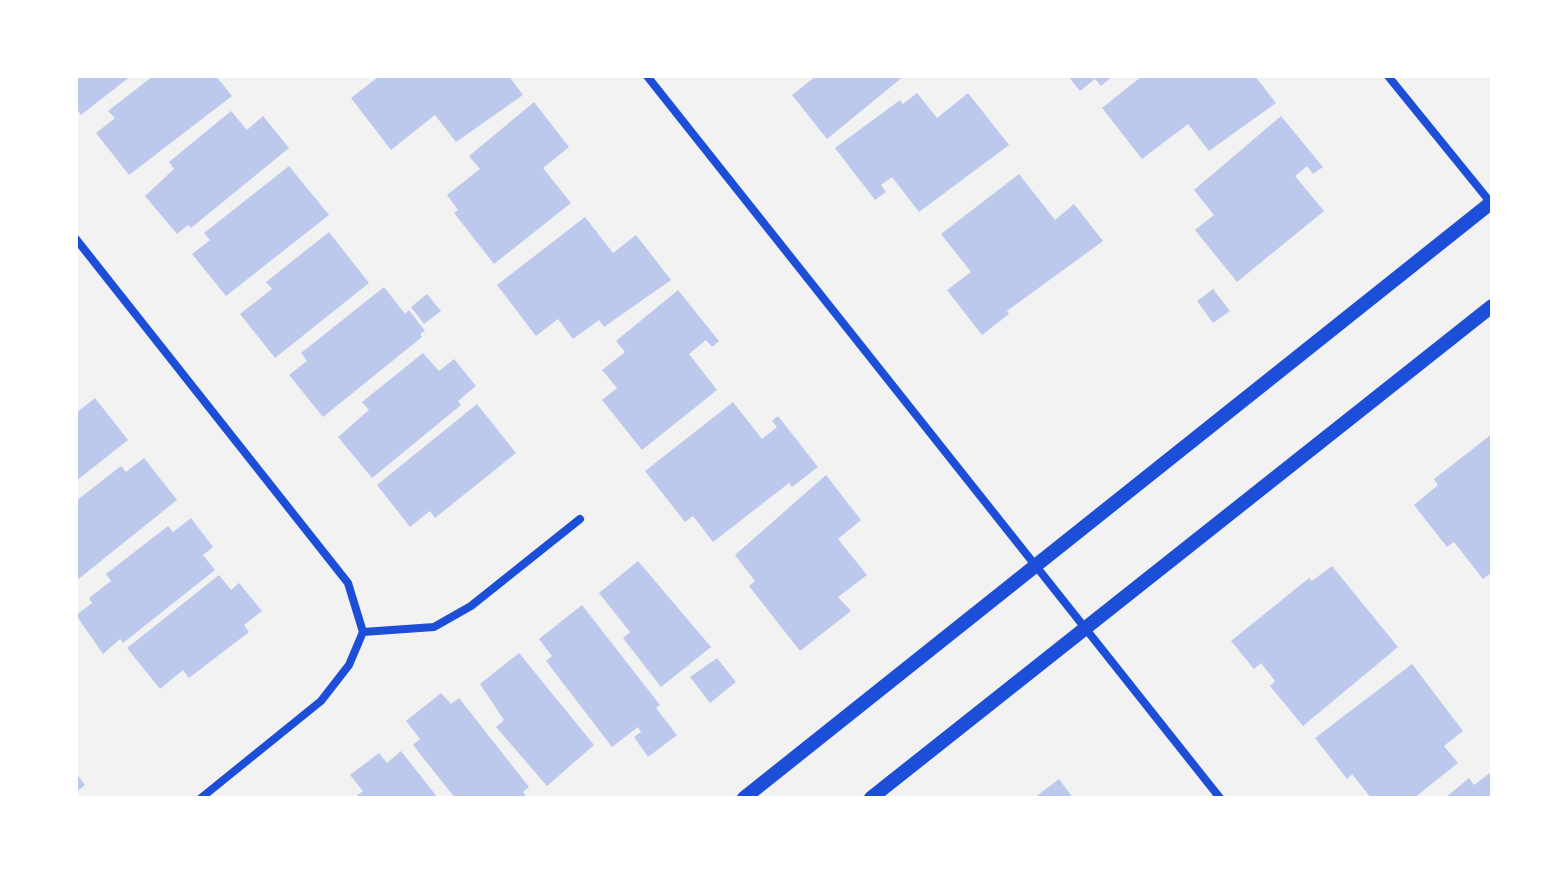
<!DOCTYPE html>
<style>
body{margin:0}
#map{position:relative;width:1568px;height:874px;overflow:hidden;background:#f2f2f2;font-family:"Exo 2",sans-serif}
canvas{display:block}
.frame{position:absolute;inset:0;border:78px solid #fff;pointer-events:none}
</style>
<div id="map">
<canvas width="1568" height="874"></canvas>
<div class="frame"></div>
</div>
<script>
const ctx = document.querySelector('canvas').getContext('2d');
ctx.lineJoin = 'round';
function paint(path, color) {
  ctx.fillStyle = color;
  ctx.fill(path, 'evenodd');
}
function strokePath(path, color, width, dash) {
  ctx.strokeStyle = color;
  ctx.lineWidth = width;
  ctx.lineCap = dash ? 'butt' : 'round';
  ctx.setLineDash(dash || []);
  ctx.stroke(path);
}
paint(new Path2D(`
 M 76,76 L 131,76 L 81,115 L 76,108 Z
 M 153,76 L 216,76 L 232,96 L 129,175 L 96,133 L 115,118 L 108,111 Z
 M 379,76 L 509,76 L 523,95 L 456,142 L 435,115 L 391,150 L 351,98 Z
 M 816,76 L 904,76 L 827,139 L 792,95 Z
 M 1068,76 L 1113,76 L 1101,86 L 1095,79 L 1080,91 Z
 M 1142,76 L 1255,76 L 1276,103 L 1209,151 L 1188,124 L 1142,159 L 1102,108 Z
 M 917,93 L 937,118 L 968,93 L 1009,145 L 919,212 L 892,177 L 881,185 L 886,192 L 875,200 L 835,148 L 900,100 L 903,104 Z
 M 534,102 L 569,147 L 543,168 L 571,203 L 494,264 L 454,213 L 458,210 L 447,195 L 480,169 L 469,156 Z
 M 231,111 L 247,130 L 263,116 L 289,148 L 191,228 L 188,225 L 177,234 L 145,196 L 174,169 L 169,162 Z
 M 1281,116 L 1323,167 L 1313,174 L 1307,166 L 1295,176 L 1324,211 L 1237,282 L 1195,230 L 1214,215 L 1194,190 Z
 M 289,166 L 329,215 L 226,296 L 192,254 L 210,240 L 204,233 Z
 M 1019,174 L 1055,220 L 1074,204 L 1103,241 L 1007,311 L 1009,314 L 982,335 L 947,290 L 971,272 L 941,234 Z
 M 585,217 L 613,253 L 636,235 L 671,280 L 604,327 L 599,320 L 573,339 L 558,319 L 536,336 L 497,285 Z
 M 329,232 L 369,283 L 275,358 L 240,314 L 272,289 L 266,282 Z
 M 384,287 L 405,314 L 409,310 L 425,331 L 420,334 L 422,337 L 323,417 L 289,375 L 307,361 L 301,353 Z
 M 1213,289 L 1230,311 L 1213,323 L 1197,301 Z
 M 678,290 L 719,341 L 712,347 L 706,340 L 689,354 L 717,390 L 642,450 L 602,400 L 617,388 L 602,370 L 625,352 L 616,341 Z
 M 427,294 L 441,311 L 424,324 L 411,307 Z
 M 423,353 L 439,371 L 454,359 L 476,386 L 458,401 L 461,405 L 372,478 L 338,437 L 369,410 L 362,402 Z
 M 95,398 L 128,440 L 76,481 L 76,413 Z
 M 733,402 L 762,439 L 777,427 L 772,421 L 778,416 L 818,467 L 792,487 L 789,483 L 713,542 L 693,516 L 685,522 L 645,471 Z
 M 477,404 L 516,453 L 435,518 L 430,511 L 410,527 L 377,485 Z
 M 1492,434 L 1492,572 L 1483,579 L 1454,542 L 1447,547 L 1414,505 L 1438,485 L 1434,479 Z
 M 144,458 L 177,500 L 76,581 L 76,501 L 121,466 L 126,472 Z
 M 826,475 L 861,520 L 838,539 L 867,575 L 838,597 L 851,611 L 800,651 L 749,586 L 755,581 L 735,555 Z
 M 191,518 L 213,547 L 203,555 L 215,570 L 123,643 L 120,639 L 103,654 L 76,615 L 92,603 L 89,598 L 111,581 L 106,574 L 168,526 L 173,532 Z
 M 638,561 L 711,647 L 661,687 L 623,638 L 630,632 L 599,593 Z
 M 1332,566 L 1398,647 L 1303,726 L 1270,686 L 1275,681 L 1261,663 L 1254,669 L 1231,641 L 1309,578 L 1312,581 Z
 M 219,575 L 231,590 L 239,583 L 262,611 L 244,625 L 249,632 L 189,678 L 183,670 L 160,689 L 127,648 Z
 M 582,605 L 660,705 L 656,708 L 677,735 L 648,757 L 634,737 L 641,732 L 638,727 L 612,747 L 546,661 L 552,656 L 539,639 Z
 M 519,653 L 594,745 L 547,786 L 496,727 L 504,720 L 480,684 Z
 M 717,658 L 736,682 L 710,703 L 690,677 Z
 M 1412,664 L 1463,731 L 1444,746 L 1458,763 L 1414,798 L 1371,798 L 1352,774 L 1347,779 L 1315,738 Z
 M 441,693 L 451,704 L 459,698 L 529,787 L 523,792 L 527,798 L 455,798 L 413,745 L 420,739 L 406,721 Z
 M 401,751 L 438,798 L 354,798 L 363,791 L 350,775 L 379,753 L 387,763 Z
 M 76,773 L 85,785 L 76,792 Z
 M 1490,773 L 1492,798 L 1445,798 L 1469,778 L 1474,785 Z
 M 1059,779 L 1073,798 L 1034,798 Z`), '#bdc9ec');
strokePath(new Path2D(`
 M 647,76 L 1220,798
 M 1388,76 L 1491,203
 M 76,239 L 348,583 L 363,632
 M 201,798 L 321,701 L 349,665 L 363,632 L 434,627 L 471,606 L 580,519`), '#1d4ed8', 8);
strokePath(new Path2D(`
 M 744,798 L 1492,202
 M 871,798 L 1492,306`), '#1d4ed8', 14);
</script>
